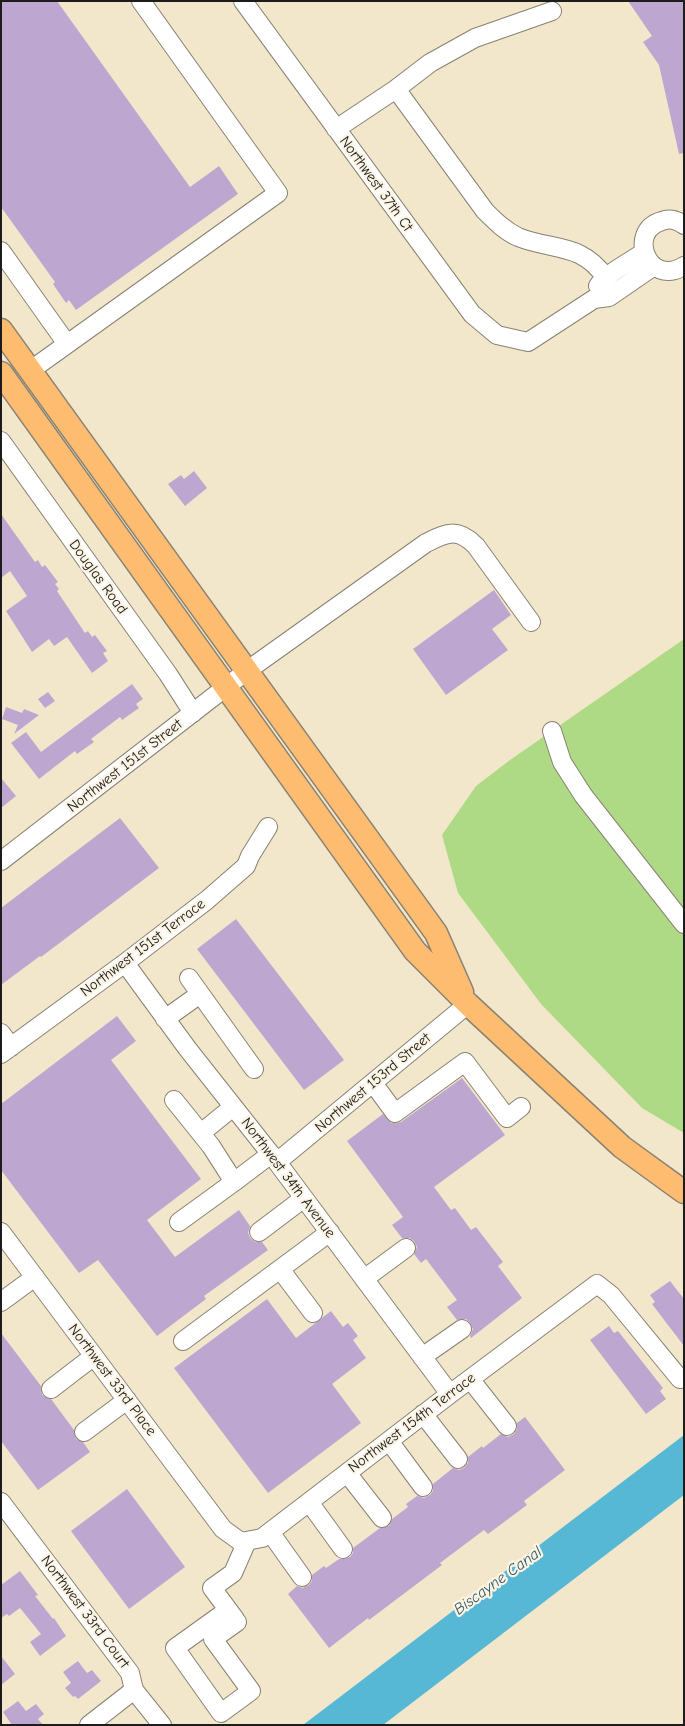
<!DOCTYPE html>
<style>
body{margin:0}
#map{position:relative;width:685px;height:1726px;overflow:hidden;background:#f3e7cb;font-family:"Comic Neue",sans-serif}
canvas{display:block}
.frame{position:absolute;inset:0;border:2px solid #1c1c1c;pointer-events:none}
</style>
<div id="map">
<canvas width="685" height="1726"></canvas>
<div class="frame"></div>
</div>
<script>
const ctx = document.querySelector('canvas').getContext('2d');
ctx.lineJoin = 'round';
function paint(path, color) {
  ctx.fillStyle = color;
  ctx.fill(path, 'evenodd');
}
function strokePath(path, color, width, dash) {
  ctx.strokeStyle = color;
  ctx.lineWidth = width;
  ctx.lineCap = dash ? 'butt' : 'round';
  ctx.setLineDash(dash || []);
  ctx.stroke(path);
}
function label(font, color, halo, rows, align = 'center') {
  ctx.font = font + ' "Comic Neue",sans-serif';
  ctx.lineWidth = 4.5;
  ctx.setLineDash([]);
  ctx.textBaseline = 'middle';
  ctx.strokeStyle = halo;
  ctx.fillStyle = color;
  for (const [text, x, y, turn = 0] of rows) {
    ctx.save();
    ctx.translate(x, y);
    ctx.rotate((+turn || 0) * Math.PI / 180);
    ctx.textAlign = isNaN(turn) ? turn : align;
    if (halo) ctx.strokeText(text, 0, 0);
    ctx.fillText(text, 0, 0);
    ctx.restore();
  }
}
paint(new Path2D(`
 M 684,639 L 684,1133 L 642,1108 L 541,1004 L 458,893 L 442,835 L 476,786 L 510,760 Z`), '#afda85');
paint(new Path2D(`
 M 684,1435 L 684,1495 L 383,1725 L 303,1725 Z`), '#57b8d5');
paint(new Path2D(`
 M 1,1 L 57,1 L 190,187 L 219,166 L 238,194 L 76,310 L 69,300 L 66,303 L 53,284 L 55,282 L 1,207 Z
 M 628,1 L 684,1 L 684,153 L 679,154 L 659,65 L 643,42 L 652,36 Z
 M 194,471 L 207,488 L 185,506 L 168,484 L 181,475 L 184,479 Z
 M 1,514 L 35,562 L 38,560 L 42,567 L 45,565 L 58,582 L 55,584 L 59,589 L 57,591 L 85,633 L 88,631 L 92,637 L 95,635 L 107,651 L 103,653 L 108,661 L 92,673 L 67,637 L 54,646 L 49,639 L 32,652 L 6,611 L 27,596 L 10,571 L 1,578 Z
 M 494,590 L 511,615 L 492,629 L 508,650 L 446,695 L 413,649 Z
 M 132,684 L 143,699 L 136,704 L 139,708 L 122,720 L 120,717 L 91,739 L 94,742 L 77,754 L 75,751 L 39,779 L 11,743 L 26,732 L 41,752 Z
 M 48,692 L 55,701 L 45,708 L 38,699 Z
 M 6,707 L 22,713 L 24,709 L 39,715 L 14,734 L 18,725 L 2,719 Z
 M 1,778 L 16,796 L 1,808 Z
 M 120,818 L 159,868 L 41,957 L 40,956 L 1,985 L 1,908 Z
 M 236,919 L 344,1060 L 304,1090 L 197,949 Z
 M 117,1016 L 136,1041 L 111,1060 L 201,1179 L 147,1220 L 175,1257 L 239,1210 L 250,1226 L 248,1233 L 250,1238 L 255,1242 L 262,1242 L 268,1250 L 204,1296 L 206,1299 L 157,1336 L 98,1260 L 79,1273 L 1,1170 L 1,1104 Z
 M 462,1078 L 505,1135 L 434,1187 L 451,1210 L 455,1208 L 471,1230 L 476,1227 L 503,1262 L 498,1266 L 522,1298 L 471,1338 L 470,1336 L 473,1329 L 470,1323 L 466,1319 L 457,1320 L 447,1307 L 457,1300 L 426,1259 L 421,1263 L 414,1254 L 417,1247 L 414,1241 L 410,1238 L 402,1238 L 392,1225 L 403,1217 L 347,1141 L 383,1114 L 391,1123 L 397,1123 L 401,1122 Z
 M 670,1281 L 684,1299 L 684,1346 L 652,1304 L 655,1302 L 650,1295 Z
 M 267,1299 L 296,1338 L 331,1311 L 343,1327 L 348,1323 L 358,1336 L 353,1340 L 366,1358 L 332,1384 L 361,1423 L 268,1493 L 174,1368 Z
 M 609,1326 L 614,1333 L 618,1331 L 663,1388 L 660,1391 L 666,1399 L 646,1414 L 590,1340 Z
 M 1,1333 L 41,1386 L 42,1395 L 51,1399 L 74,1430 L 76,1439 L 83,1442 L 90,1452 L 38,1490 L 1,1441 Z
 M 525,1417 L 565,1470 L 524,1501 L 527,1505 L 488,1534 L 484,1530 L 440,1563 L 442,1565 L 369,1620 L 368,1618 L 329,1648 L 288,1594 L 297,1586 L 303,1588 L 309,1585 L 312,1581 L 312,1575 L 324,1566 L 326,1568 L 339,1559 L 345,1559 L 350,1557 L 353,1553 L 353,1548 L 380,1528 L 389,1526 L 392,1519 L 408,1507 L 406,1504 L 417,1496 L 424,1498 L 430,1495 L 433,1491 L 433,1484 L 453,1468 L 459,1470 L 464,1468 L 468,1463 L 468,1457 L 482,1446 L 483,1448 L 501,1434 L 508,1437 L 514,1434 L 517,1429 L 517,1423 Z
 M 127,1489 L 185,1567 L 129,1609 L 71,1531 Z
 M 20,1571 L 38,1595 L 35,1596 L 53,1619 L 54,1618 L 66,1636 L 40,1656 L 30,1642 L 41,1634 L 20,1608 L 9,1616 L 7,1614 L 1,1618 L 1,1585 Z
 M 1,1656 L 15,1674 L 1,1685 Z
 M 78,1661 L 87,1673 L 92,1670 L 101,1681 L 78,1699 L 75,1696 L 73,1697 L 65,1688 L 71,1683 L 63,1672 Z
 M 18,1701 L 26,1711 L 36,1704 L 44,1714 L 38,1719 L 43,1725 L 12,1725 L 3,1712 Z`), '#bda7d0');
const minor = new Path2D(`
 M 243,1 L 472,314 L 497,335 L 528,342 L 594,299 L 609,297 L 654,266
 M 396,89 L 485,211 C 495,221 505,231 518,237 C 553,251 581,242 606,278
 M 336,129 L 396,89 L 430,63 L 475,38 L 552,11
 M 684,225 C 677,220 669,218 662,221 C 626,231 648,288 684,266
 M 1,251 L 67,344
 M 598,286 C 604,275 633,260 644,252
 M 31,370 L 278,193 L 141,1
 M 1,441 L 168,674 L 193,713
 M 552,731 L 562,762 L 583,795 L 684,924
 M 1,861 L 248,670 L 426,543 C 447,533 457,527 476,546 L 531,622
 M 125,963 L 187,1048 L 277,1162 L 450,1394
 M 189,978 L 254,1069
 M 165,1019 L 200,994
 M 1,1033 L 11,1047
 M 1,1054 L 125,963 L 207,900 L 246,866 L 250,856 L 268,827
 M 373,1083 L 395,1113 L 465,1062 L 507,1118 L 521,1107
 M 174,1100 L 211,1146 L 234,1182 L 179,1222
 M 201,1133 L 233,1107
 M 277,1162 L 468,1004
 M 234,1182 L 271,1154
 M 1,1232 L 223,1529 L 241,1542 L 262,1538 L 450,1394 L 597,1284 L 611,1295 L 680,1379
 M 259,1232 L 304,1198
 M 280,1269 L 313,1313
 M 364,1279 L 406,1248
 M 1,1302 L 35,1277
 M 183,1341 L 330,1232
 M 422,1357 L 462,1329
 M 470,1379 L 507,1426
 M 51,1389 L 94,1356
 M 423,1414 L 458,1459
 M 84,1432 L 127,1400
 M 389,1441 L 423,1487
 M 347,1473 L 382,1518
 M 1,1502 L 130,1673 L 134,1690 L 162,1725
 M 309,1502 L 343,1549
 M 270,1532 L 302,1577
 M 228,1610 L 175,1648 L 221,1713 L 251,1691 L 213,1639 L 237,1622
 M 235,1619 L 212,1588 L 233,1573 L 247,1541
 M 89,1725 L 134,1690`);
const major = new Path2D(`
 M 1,330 L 436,933 L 462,992
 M 1,373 L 415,951 L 468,1004 L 622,1147 L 684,1192`);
strokePath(minor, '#888274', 20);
strokePath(major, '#888274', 25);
strokePath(minor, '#fff', 18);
strokePath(major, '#fdbc6f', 22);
label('15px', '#1c1c1c', '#fcf5e5', [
 ["Northwest 37th Ct",376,184,54],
 ["Douglas Road",98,577,54],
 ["Northwest 151st Street",125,766,-38],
 ["Northwest 151st Terrace",143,948,-37],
 ["Northwest 153rd Street",373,1083,-40],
 ["Northwest 34th Avenue",288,1178,53],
 ["Northwest 33rd Place",112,1380,53],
 ["Northwest 154th Terrace",412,1423,-37],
 ["Northwest 33rd Court",85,1612,53]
]);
label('italic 16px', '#345a66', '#fcf5e5', [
 ["Biscayne Canal",498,1581,-36]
]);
</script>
